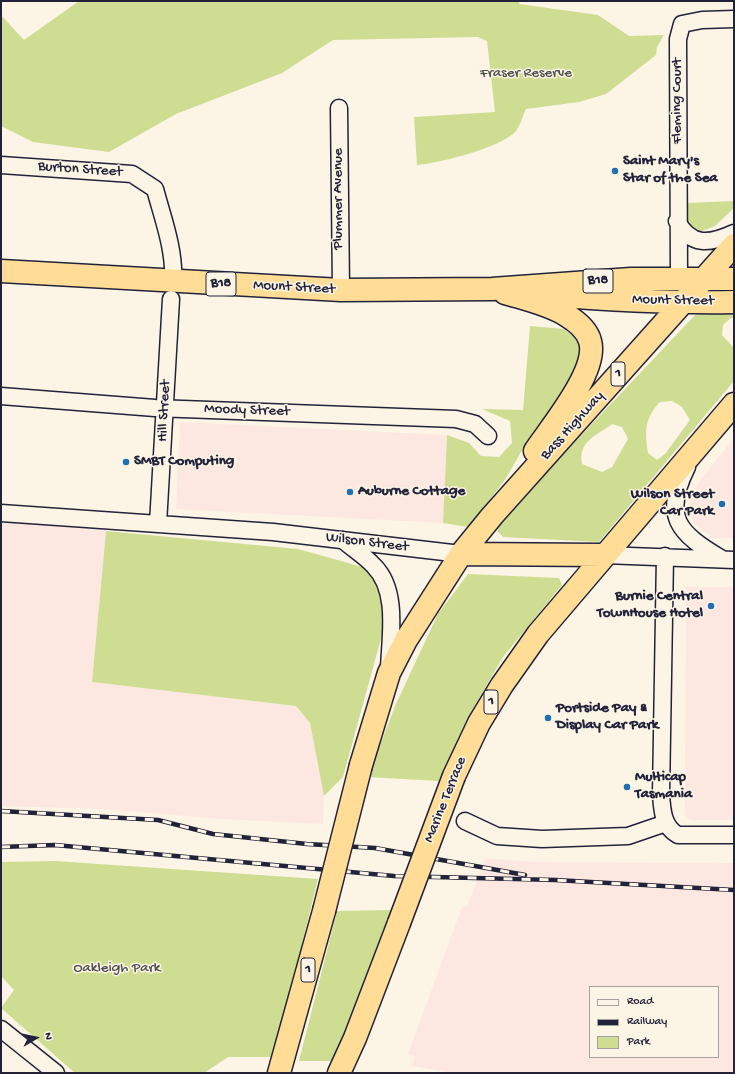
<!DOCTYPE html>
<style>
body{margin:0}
#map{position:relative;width:735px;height:1074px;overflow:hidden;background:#fcf5e5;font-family:"Gochi Hand",sans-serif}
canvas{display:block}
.frame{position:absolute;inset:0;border:2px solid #22223b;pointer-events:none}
.legend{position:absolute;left:589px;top:986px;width:130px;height:72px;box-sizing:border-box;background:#fcf5e5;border:1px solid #a5a1a1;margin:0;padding:5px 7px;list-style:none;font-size:12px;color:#22223b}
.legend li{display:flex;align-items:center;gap:8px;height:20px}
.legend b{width:20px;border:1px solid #a5a1a1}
.north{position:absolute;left:16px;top:1018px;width:40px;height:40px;-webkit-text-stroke:3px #fcf5e5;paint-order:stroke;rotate:81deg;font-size:11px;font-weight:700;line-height:16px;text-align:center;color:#22223b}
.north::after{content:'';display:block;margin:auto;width:14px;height:18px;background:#22223b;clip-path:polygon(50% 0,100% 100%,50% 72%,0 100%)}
</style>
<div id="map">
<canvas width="735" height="1074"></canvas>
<div class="frame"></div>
<ul class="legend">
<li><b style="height:5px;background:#fcf5e5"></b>Road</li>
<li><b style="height:5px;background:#22223b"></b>Railway</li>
<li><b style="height:11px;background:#cedd91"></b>Park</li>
</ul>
<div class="north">N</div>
</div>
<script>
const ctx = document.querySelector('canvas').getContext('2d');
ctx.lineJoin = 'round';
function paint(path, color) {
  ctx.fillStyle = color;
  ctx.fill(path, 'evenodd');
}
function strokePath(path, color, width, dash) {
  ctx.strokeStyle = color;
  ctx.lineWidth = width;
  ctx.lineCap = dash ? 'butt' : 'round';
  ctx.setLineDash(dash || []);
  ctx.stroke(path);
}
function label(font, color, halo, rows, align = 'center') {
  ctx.font = font + ' "Gochi Hand",sans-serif';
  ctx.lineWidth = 3;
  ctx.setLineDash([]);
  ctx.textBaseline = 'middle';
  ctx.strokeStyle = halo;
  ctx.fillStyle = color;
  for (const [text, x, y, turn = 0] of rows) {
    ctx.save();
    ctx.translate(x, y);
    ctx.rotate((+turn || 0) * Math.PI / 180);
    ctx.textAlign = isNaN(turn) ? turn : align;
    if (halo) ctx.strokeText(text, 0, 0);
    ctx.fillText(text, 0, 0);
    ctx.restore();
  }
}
paint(new Path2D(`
 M 180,422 L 447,435 L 443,523 L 176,509 Z
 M 734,438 L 734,538 L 714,538 L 695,525 L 688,511 L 692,494 L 702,478 Z
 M 1,513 L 107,521 L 92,682 L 296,706 L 310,723 L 324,796 L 323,824 L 221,819 L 102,809 L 1,806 Z
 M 686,587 L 734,587 L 734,820 L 690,820 L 685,815 Z
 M 486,858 L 535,862 L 734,863 L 734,1073 L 451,1073 L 412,1066 L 415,1057 L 408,1054 L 462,907 L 467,907 ZM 590,987 L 718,987 L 718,1057 L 590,1057 Z`), '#fde7e1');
paint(new Path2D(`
 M 79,1 L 520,1 L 519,4 L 598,15 L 629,36 L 664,35 L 657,47 L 656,55 L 606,94 L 579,102 L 526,109 C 523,115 520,126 516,131 C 501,148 439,163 417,165 L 414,117 L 495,112 L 487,41 L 478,37 L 333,40 L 282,73 L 176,114 L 109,152 L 33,142 L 1,126 L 1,15 L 24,40 Z
 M 734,201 L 734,208 L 715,226 L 702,231 C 685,225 687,220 686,203 Z
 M 697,313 L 734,314 L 734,318 L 731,318 L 723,325 L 722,335 L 734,348 L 734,381 L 599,542 L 503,537 L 498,532 L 498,525 L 516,504 ZM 672,401 L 682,407 L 690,420 L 665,454 L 657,460 L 648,453 C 645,433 644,418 660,402 ZM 612,424 L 622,427 L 628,439 L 612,467 L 602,472 L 582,464 C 578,441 596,436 612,424 Z
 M 530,326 L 564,329 L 581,342 L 580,375 L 528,440 L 506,478 L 481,512 L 468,527 L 443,523 L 447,435 L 469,443 L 481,456 L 499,457 L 512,443 L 510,421 L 482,409 L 523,410 Z
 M 106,531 L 298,549 L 359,566 L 374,574 L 383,586 L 385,624 L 343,777 L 324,796 L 310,723 L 296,706 L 92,682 Z
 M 468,574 L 559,578 L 562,585 L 503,657 L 467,719 L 439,781 L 368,777 L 395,706 L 438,614 Z
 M 55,861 L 318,879 L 274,1057 L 228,1057 L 204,1073 L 75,1073 L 1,1008 L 14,990 L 1,976 L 1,862 Z
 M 393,910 L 333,1061 L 299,1061 L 337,911 Z`), '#cedd91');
const minor = new Path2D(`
 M 339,108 L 341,290
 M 1,165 L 132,174 L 155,189 C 163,219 175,250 173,282
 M 677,221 C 691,247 710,244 734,233
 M 679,279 L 678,39 L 682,24 L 702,20 L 734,19
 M 1,396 L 155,408 L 456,419 L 475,424 L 488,436
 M 687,467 C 662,517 678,533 722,559
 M 1,513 L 273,532 L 461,554
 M 158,524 L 171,299
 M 343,540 C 353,549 365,556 374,566 C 399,591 390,637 389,669
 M 604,555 L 734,560
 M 665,556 L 661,794 C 662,810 663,827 678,835 L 734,835
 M 465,821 L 497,836 L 542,839 L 628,836 L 666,823
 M 1,1029 L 56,1073`);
const highway = new Path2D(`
 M 1,271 L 341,290 L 492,289 L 631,279 L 734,279
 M 505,293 C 525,299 548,304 566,315 C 576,321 587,330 590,341 C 599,370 551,427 535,451
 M 551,295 C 612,300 673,303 734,302
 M 461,554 L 604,555
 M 361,765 L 389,673 L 406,640 L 461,554 L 492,516 L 734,245
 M 454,776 L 479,723 L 502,685 L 538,634 L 734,404
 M 279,1073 L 324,911
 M 339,1073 L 355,1038 L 399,923`);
strokePath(minor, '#22223b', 19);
strokePath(highway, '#22223b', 25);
strokePath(minor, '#fcf5e5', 16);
strokePath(highway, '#ffdd96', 22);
const rail = new Path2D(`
 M 1,811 L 158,820 L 213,834 L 307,844 L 375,848 L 525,875
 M 1,847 L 55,845 L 394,876 L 555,880 L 734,890`);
strokePath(rail, '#22223b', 4.5);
strokePath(rail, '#fcf5e5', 3, [9]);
const highwayBridge = new Path2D(`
 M 324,911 L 361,765
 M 399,923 L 454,776`);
strokePath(highwayBridge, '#22223b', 25, []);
strokePath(highwayBridge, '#ffdd96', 22);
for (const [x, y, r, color] of [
 [615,171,4,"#1f6fb2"],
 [126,462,4,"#1f6fb2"],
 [350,492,4,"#1f6fb2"],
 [722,504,4,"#1f6fb2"],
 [711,606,4,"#1f6fb2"],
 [548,718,4,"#1f6fb2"],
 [627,787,4,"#1f6fb2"]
]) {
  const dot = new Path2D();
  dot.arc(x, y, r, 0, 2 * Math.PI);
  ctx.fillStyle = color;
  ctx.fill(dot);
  strokePath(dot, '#fcf5e5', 1.5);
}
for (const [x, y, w] of [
 [598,281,30],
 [221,284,30],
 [618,374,14],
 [491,702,14],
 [308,970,14]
]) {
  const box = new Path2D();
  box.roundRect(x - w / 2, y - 12, w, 24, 3);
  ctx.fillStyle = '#fcf5e5';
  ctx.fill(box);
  strokePath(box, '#22223b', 1);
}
label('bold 14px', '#22223b', null, [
 ["B18",598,281],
 ["B18",221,284],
 ["1",618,374],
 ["1",491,702],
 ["1",308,970]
]);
label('15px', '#4d5150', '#fcf5e5', [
 ["Fraser Reserve",526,74],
 ["Oakleigh Park",117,969]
]);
label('15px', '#22223b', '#fcf5e5', [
 ["Fleming Court",678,101,-90],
 ["Burton Street",80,170,4],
 ["Plummer Avenue",339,199,-90],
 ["Mount Street",294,288,3],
 ["Mount Street",673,301,1],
 ["Hill Street",165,411,-87],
 ["Moody Street",247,411,2],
 ["Bass Highway",573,426,-48],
 ["Wilson Street",367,543,7],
 ["Marine Terrace",446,800,-68]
]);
label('bold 15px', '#22223b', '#fcf5e5', [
 ["Saint Mary's",623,162],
 ["Star of the Sea",623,179],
 ["SMBT Computing",134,462],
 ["Auburne Cottage",358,492],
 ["Wilson Street",714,495,"right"],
 ["Car Park",714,512,"right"],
 ["Burnie Central",703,597,"right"],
 ["TownHouse Hotel",703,614,"right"],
 ["Portside Pay &",556,709],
 ["Display Car Park",556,726],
 ["Multicap",635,778],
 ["Tasmania",635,795]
], 'left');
</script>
